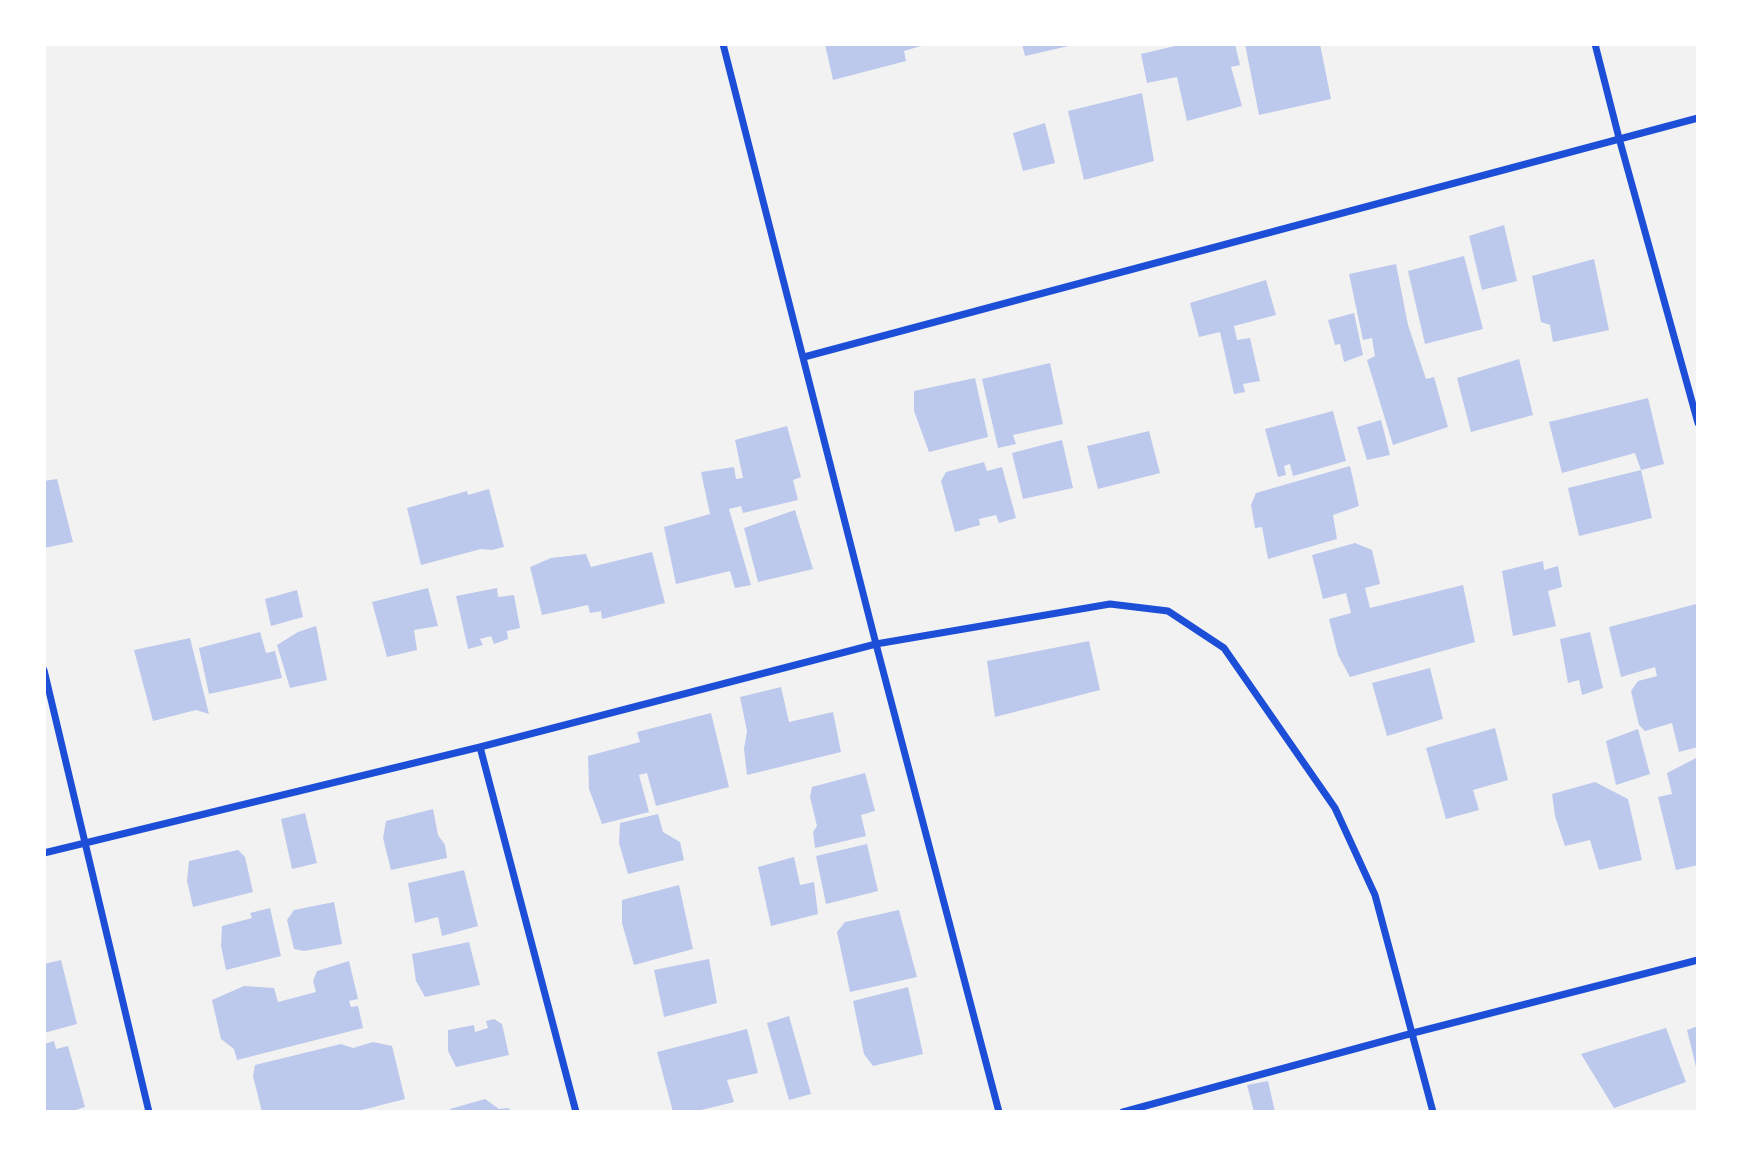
<!DOCTYPE html>
<style>
body{margin:0}
#map{position:relative;width:1742px;height:1156px;overflow:hidden;background:#f2f2f2;font-family:Bitter,serif}
canvas{display:block}
.frame{position:absolute;inset:0;border:46px solid #fff;pointer-events:none}
</style>
<div id="map">
<canvas width="1742" height="1156"></canvas>
<div class="frame"></div>
</div>
<script>
const ctx = document.querySelector('canvas').getContext('2d');
ctx.lineJoin = 'round';
function paint(path, color) {
  ctx.fillStyle = color;
  ctx.fill(path, 'evenodd');
}
function strokePath(path, color, width, dash) {
  ctx.strokeStyle = color;
  ctx.lineWidth = width;
  ctx.lineCap = dash ? 'butt' : 'round';
  ctx.setLineDash(dash || []);
  ctx.stroke(path);
}
paint(new Path2D(`
 M 825,44 L 921,44 L 921,46 L 904,51 L 906,61 L 833,80 Z
 M 1022,44 L 1073,44 L 1073,45 L 1025,56 Z
 M 1177,44 L 1235,44 L 1240,65 L 1231,67 L 1242,106 L 1187,121 L 1177,77 L 1147,83 L 1141,54 L 1175,46 Z
 M 1245,44 L 1320,44 L 1331,99 L 1259,115 Z
 M 1142,93 L 1154,161 L 1084,180 L 1068,111 Z
 M 1045,123 L 1055,163 L 1023,171 L 1013,133 Z
 M 1504,225 L 1517,281 L 1482,290 L 1469,236 Z
 M 1464,256 L 1483,329 L 1425,344 L 1408,271 Z
 M 1594,259 L 1609,330 L 1553,342 L 1550,325 L 1541,322 L 1532,276 Z
 M 1396,264 L 1408,325 L 1426,379 L 1434,377 L 1448,427 L 1393,445 L 1367,360 L 1375,356 L 1372,338 L 1363,340 L 1349,274 Z
 M 1266,280 L 1276,315 L 1234,326 L 1237,340 L 1250,338 L 1260,381 L 1243,384 L 1245,392 L 1234,394 L 1220,332 L 1199,337 L 1190,303 Z
 M 1354,313 L 1363,355 L 1344,362 L 1340,344 L 1335,345 L 1328,320 Z
 M 1519,359 L 1533,415 L 1471,432 L 1457,378 Z
 M 1050,363 L 1063,424 L 1013,435 L 1016,444 L 998,448 L 982,379 Z
 M 975,378 L 988,437 L 929,452 L 914,411 L 914,391 Z
 M 1648,398 L 1664,464 L 1641,470 L 1635,453 L 1562,473 L 1549,422 Z
 M 1333,411 L 1346,461 L 1293,476 L 1290,464 L 1284,466 L 1286,475 L 1278,477 L 1265,429 Z
 M 1381,420 L 1390,455 L 1367,460 L 1357,427 Z
 M 787,426 L 801,477 L 793,480 L 798,500 L 743,513 L 741,506 L 729,509 L 751,585 L 735,588 L 730,571 L 676,584 L 664,527 L 710,514 L 701,472 L 734,467 L 736,479 L 743,478 L 735,440 Z
 M 1149,431 L 1160,473 L 1098,489 L 1087,446 Z
 M 1062,440 L 1073,488 L 1023,499 L 1012,453 Z
 M 984,462 L 987,471 L 1002,467 L 1016,518 L 999,523 L 996,515 L 979,519 L 980,525 L 955,532 L 941,481 L 946,472 Z
 M 1350,466 L 1359,506 L 1333,515 L 1337,539 L 1268,559 L 1262,527 L 1255,528 L 1251,505 L 1256,493 Z
 M 1641,470 L 1652,518 L 1579,536 L 1568,488 Z
 M 57,479 L 73,542 L 44,548 L 44,481 Z
 M 489,489 L 504,547 L 492,550 L 481,549 L 421,565 L 407,508 L 467,491 L 468,495 Z
 M 795,510 L 813,569 L 758,582 L 744,528 Z
 M 1355,543 L 1372,550 L 1380,584 L 1365,588 L 1370,608 L 1463,585 L 1475,642 L 1350,677 L 1338,655 L 1329,619 L 1351,613 L 1346,593 L 1323,599 L 1312,555 Z
 M 652,552 L 665,603 L 602,619 L 601,611 L 590,613 L 588,605 L 542,615 L 530,567 L 551,558 L 586,554 L 591,567 Z
 M 1543,561 L 1544,570 L 1558,566 L 1562,587 L 1548,591 L 1556,626 L 1513,636 L 1502,571 Z
 M 428,588 L 438,626 L 414,630 L 417,650 L 387,657 L 372,602 Z
 M 497,588 L 498,597 L 514,595 L 520,628 L 507,631 L 508,639 L 494,644 L 491,636 L 480,639 L 483,645 L 468,649 L 456,596 Z
 M 297,590 L 303,617 L 271,626 L 265,599 Z
 M 1696,604 L 1698,611 L 1698,747 L 1679,752 L 1672,723 L 1645,731 L 1639,725 L 1631,691 L 1638,681 L 1657,676 L 1655,667 L 1621,677 L 1609,627 Z
 M 316,626 L 327,680 L 290,688 L 277,645 L 298,632 Z
 M 260,632 L 266,653 L 275,651 L 282,678 L 209,694 L 199,648 Z
 M 1590,632 L 1603,688 L 1582,695 L 1579,680 L 1568,683 L 1560,639 Z
 M 190,638 L 209,714 L 196,710 L 153,721 L 134,650 Z
 M 1089,641 L 1100,690 L 995,717 L 987,661 Z
 M 1430,668 L 1443,719 L 1387,736 L 1372,683 Z
 M 781,687 L 789,722 L 833,712 L 841,752 L 747,775 L 744,749 L 747,731 L 740,697 Z
 M 711,713 L 729,787 L 656,806 L 647,773 L 639,775 L 649,812 L 602,824 L 589,789 L 588,756 L 640,742 L 637,732 Z
 M 1495,728 L 1508,780 L 1473,790 L 1479,810 L 1446,819 L 1426,748 Z
 M 1638,729 L 1650,774 L 1616,785 L 1606,741 Z
 M 1698,757 L 1698,865 L 1676,870 L 1658,797 L 1672,794 L 1667,773 Z
 M 865,773 L 875,811 L 861,815 L 866,836 L 815,848 L 813,832 L 817,826 L 810,797 L 812,787 Z
 M 1595,782 L 1628,799 L 1642,860 L 1599,870 L 1590,840 L 1565,846 L 1555,816 L 1552,794 Z
 M 433,809 L 438,835 L 445,845 L 447,858 L 391,870 L 383,838 L 386,821 Z
 M 305,813 L 317,863 L 292,869 L 281,819 Z
 M 658,814 L 663,832 L 680,842 L 684,860 L 628,874 L 619,843 L 620,823 Z
 M 867,844 L 878,891 L 826,904 L 816,856 Z
 M 238,850 L 245,857 L 253,892 L 193,907 L 187,881 L 189,861 Z
 M 794,857 L 800,885 L 814,882 L 818,914 L 771,926 L 758,867 Z
 M 464,870 L 478,926 L 442,936 L 438,917 L 415,923 L 408,883 Z
 M 679,885 L 693,949 L 634,965 L 622,923 L 622,900 Z
 M 334,902 L 342,944 L 304,951 L 294,949 L 287,920 L 294,910 Z
 M 270,908 L 281,956 L 226,970 L 221,946 L 222,926 L 252,918 L 250,913 Z
 M 899,910 L 917,977 L 850,992 L 837,932 L 845,922 Z
 M 469,942 L 480,985 L 425,997 L 416,981 L 412,954 Z
 M 709,959 L 717,1003 L 664,1017 L 654,970 Z
 M 61,960 L 77,1024 L 44,1033 L 44,964 Z
 M 349,961 L 358,999 L 349,1001 L 351,1007 L 358,1006 L 363,1028 L 237,1060 L 234,1049 L 221,1039 L 212,1000 L 244,986 L 274,988 L 278,1002 L 316,992 L 313,981 L 317,971 Z
 M 908,987 L 923,1054 L 873,1066 L 864,1054 L 853,1001 Z
 M 789,1016 L 811,1094 L 789,1100 L 767,1023 Z
 M 494,1019 L 502,1024 L 509,1055 L 456,1067 L 448,1051 L 448,1030 L 474,1025 L 475,1032 L 488,1028 L 486,1021 Z
 M 1698,1026 L 1698,1071 L 1697,1071 L 1687,1030 Z
 M 1666,1028 L 1686,1082 L 1614,1108 L 1581,1054 Z
 M 747,1029 L 758,1073 L 727,1080 L 734,1102 L 693,1112 L 673,1112 L 657,1052 Z
 M 54,1041 L 56,1049 L 68,1046 L 85,1107 L 69,1112 L 44,1112 L 44,1044 Z
 M 373,1042 L 392,1046 L 405,1099 L 354,1112 L 262,1112 L 253,1076 L 255,1065 L 341,1044 L 353,1048 Z
 M 1268,1081 L 1275,1112 L 1254,1112 L 1247,1085 Z
 M 485,1099 L 499,1109 L 509,1108 L 510,1112 L 451,1112 L 450,1109 Z`), '#bdc9ec');
strokePath(new Path2D(`
 M 723,44 L 876,644 L 999,1112
 M 1595,44 L 1619,138 L 1698,423
 M 804,357 L 1698,118
 M 44,670 L 149,1112
 M 480,747 L 576,1112
 M 44,853 L 480,747 L 876,644 L 1110,604 L 1168,611 L 1224,648 L 1335,808 L 1375,895 L 1433,1112
 M 1123,1112 L 1413,1033 L 1698,960`), '#1d4ed8', 7);
</script>
